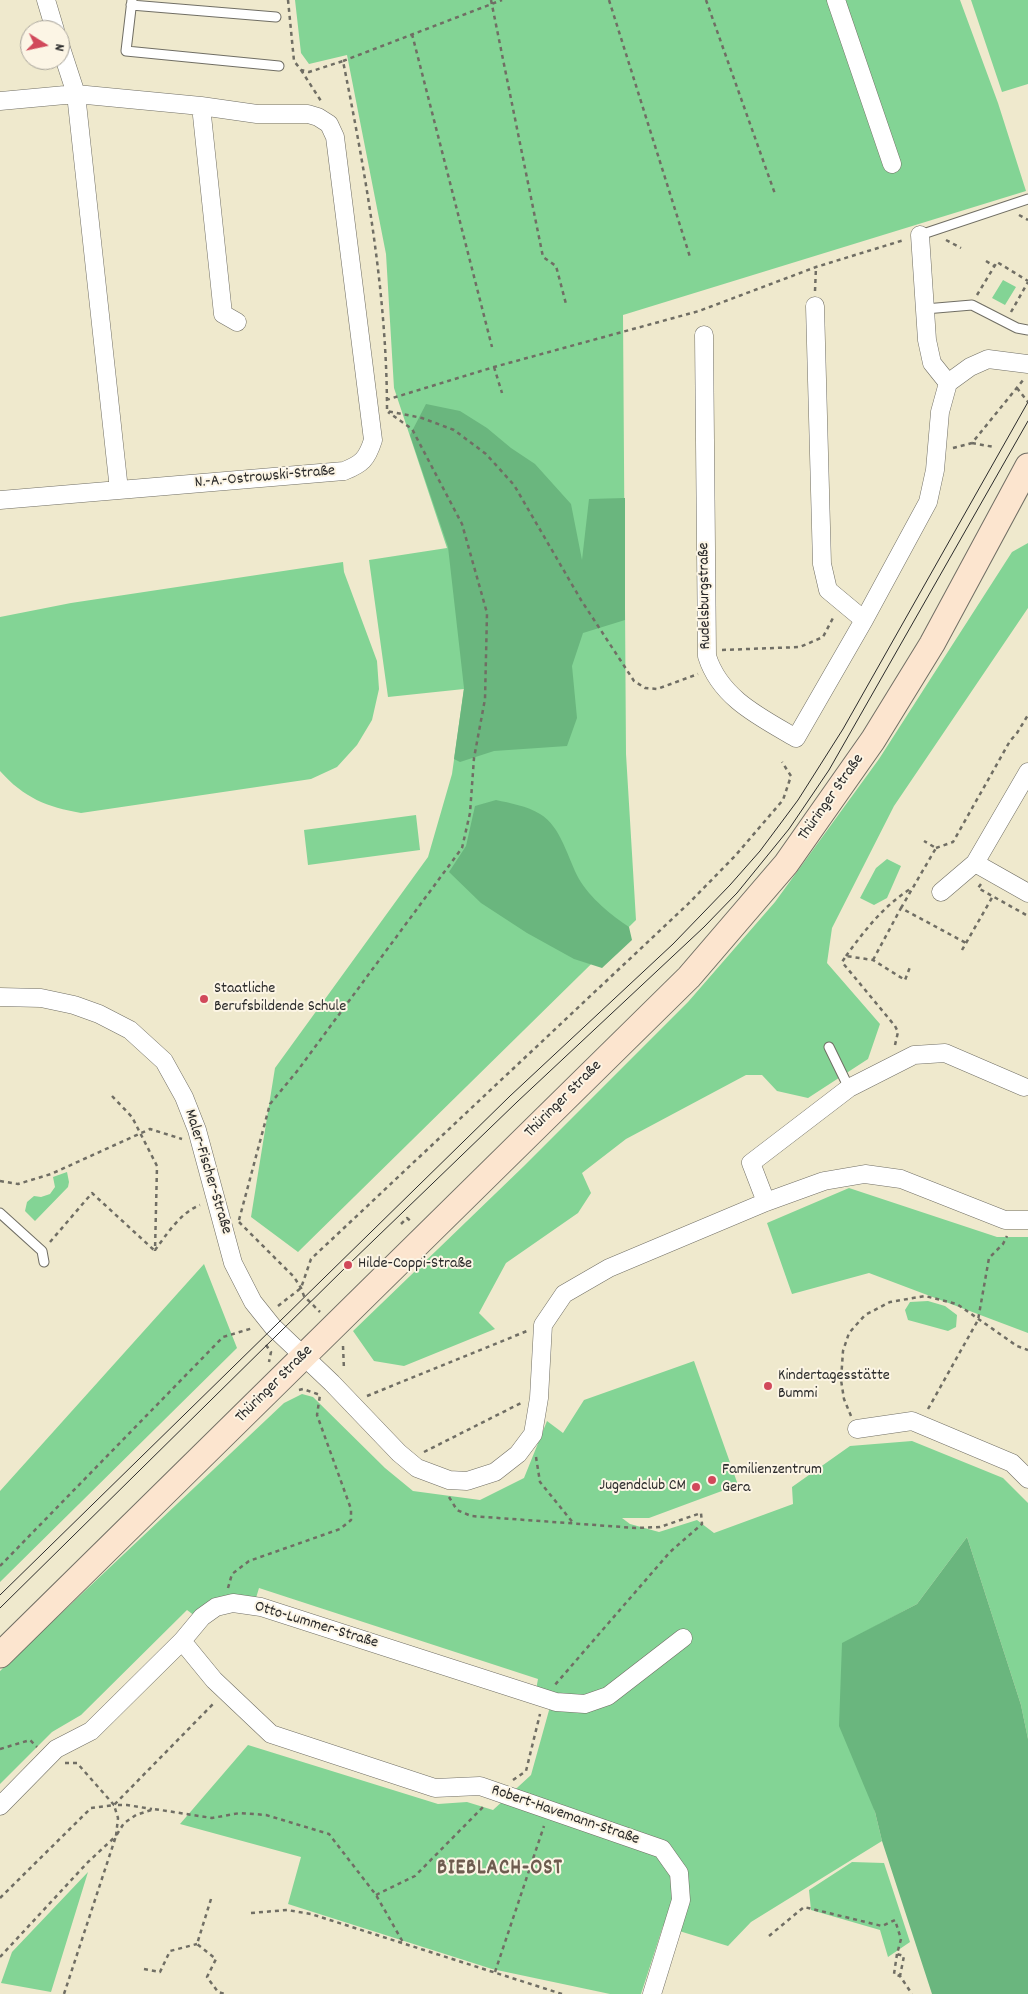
<!DOCTYPE html>
<meta charset="utf-8">
<style>
body{margin:0}
#map{position:relative;width:1028px;height:1994px;overflow:hidden;background:#efe9cd;font-family:Dekko,sans-serif}
canvas{display:block}
.north{position:absolute;left:20px;top:20px;width:50px;height:50px;box-sizing:border-box;background:#fcf5e5;border:1px solid #a8a49b;border-radius:50%;rotate:100deg;font-size:14px;font-weight:700;line-height:20px;text-align:center;color:#2b2b2b}
.north::after{content:'';display:block;margin:auto;width:18px;height:22px;background:#d1495b;clip-path:polygon(50% 0,100% 100%,50% 72%,0 100%)}
</style>
<div id="map">
<canvas width="1028" height="1994"></canvas>
<div class="north">N</div>
</div>
<script>
const ctx = document.querySelector('canvas').getContext('2d');
ctx.lineJoin = 'round';
function paint(path, color) {
  ctx.fillStyle = color;
  ctx.fill(path, 'evenodd');
}
function strokePath(path, color, width, dash) {
  ctx.strokeStyle = color;
  ctx.lineWidth = width;
  ctx.lineCap = dash ? 'butt' : 'round';
  ctx.setLineDash(dash || []);
  ctx.stroke(path);
}
function label(font, color, halo, rows, align = 'center') {
  ctx.font = font + ' Dekko,sans-serif';
  ctx.lineWidth = 4;
  ctx.setLineDash([]);
  ctx.textBaseline = 'middle';
  ctx.strokeStyle = halo;
  ctx.fillStyle = color;
  for (const [text, x, y, turn = 0] of rows) {
    ctx.save();
    ctx.translate(x, y);
    ctx.rotate((+turn || 0) * Math.PI / 180);
    ctx.textAlign = isNaN(turn) ? turn : align;
    if (halo) ctx.strokeText(text, 0, 0);
    ctx.fillText(text, 0, 0);
    ctx.restore();
  }
}
paint(new Path2D(`
 M 295,0 L 960,0 L 998,103 L 1026,191 L 623,315 L 626,754 L 636,920 L 298,1252 L 251,1217 L 275,1068 L 428,857 L 452,774 L 464,689 L 388,697 L 369,560 L 447,548 L 394,388 L 386,254 L 347,55 L 309,64 L 301,53 Z
 M 971,0 L 1028,0 L 1028,84 L 1002,92 Z
 M 1003,280 L 1016,287 L 1005,305 L 992,298 Z
 M 1028,543 L 1028,608 L 894,806 L 832,928 L 827,963 L 880,1024 L 868,1059 L 808,1098 L 777,1091 L 762,1075 L 746,1075 L 626,1139 L 582,1173 L 591,1193 L 578,1213 L 506,1263 L 479,1313 L 495,1329 L 404,1366 L 374,1361 L 353,1331 L 524,1166 L 688,1002 L 775,902 L 879,759 L 1012,552 Z
 M 343,562 L 344,572 L 377,661 L 379,689 L 372,720 L 357,745 L 337,767 L 311,779 L 81,813 C 47,807 24,798 0,771 L 0,617 L 71,603 Z
 M 416,815 L 420,850 L 308,865 L 304,830 Z
 M 887,859 L 901,866 L 887,898 L 874,905 L 860,898 L 876,868 Z
 M 67,1172 L 69,1182 L 68,1187 L 35,1221 L 25,1211 L 27,1202 L 34,1196 L 41,1197 L 50,1194 L 55,1187 L 53,1177 Z
 M 849,1188 L 997,1237 L 1028,1237 L 1028,1333 L 869,1273 L 792,1294 L 767,1223 Z
 M 204,1264 L 237,1348 L 0,1582 L 0,1491 Z
 M 928,1301 L 945,1306 L 957,1315 L 956,1327 L 948,1331 L 908,1320 L 905,1310 L 910,1302 Z
 M 694,1361 L 738,1485 L 649,1518 L 622,1518 L 630,1524 L 659,1532 L 697,1520 L 714,1533 L 793,1504 L 792,1487 L 850,1446 L 912,1441 L 1003,1478 L 1028,1503 L 1028,1739 L 1021,1705 L 967,1537 L 917,1604 L 842,1644 L 875,1812 L 882,1841 L 751,1922 L 728,1946 L 663,1926 L 641,1994 L 610,1994 L 492,1969 L 288,1904 L 301,1857 L 180,1824 L 248,1745 L 438,1804 L 467,1802 L 493,1810 L 531,1775 L 553,1696 L 536,1690 L 538,1679 L 259,1588 L 256,1598 C 221,1594 222,1594 195,1616 L 187,1610 L 81,1715 L 52,1732 L 0,1784 L 0,1671 L 284,1403 L 302,1394 L 313,1397 L 385,1468 L 413,1491 L 480,1500 L 524,1478 L 547,1421 L 563,1433 L 584,1400 Z
 M 852,1862 L 884,1863 L 910,1942 L 888,1957 L 880,1930 L 811,1910 L 809,1890 Z
 M 88,1872 L 51,1992 L 1,1983 L 12,1952 Z`), '#83d495');
paint(new Path2D(`
 M 426,404 L 460,411 L 487,428 L 511,448 L 535,464 L 571,504 L 582,560 L 589,499 L 625,498 L 625,620 L 583,633 L 572,666 L 577,718 L 567,746 L 494,751 L 460,762 L 454,759 L 464,688 L 448,547 L 410,435 Z
 M 496,800 C 510,803 527,806 540,814 C 561,826 568,859 579,879 C 590,898 612,916 629,927 L 632,940 L 602,968 L 574,959 L 527,933 L 481,903 L 449,872 L 466,846 L 475,806 Z
 M 967,1537 L 1021,1705 L 1028,1739 L 1028,1994 L 932,1994 L 882,1841 L 875,1812 L 839,1726 L 842,1643 L 917,1604 Z`), '#6ab67e');
const lane = new Path2D(`
 M 132,0 L 126,51 L 279,66
 M 131,5 L 276,17
 M 920,235 L 1028,199
 M 925,309 L 972,305 L 1017,328 L 1028,330
 M 829,1047 L 849,1088
 M 0,1213 L 42,1251 L 44,1262`);
const street = new Path2D(`
 M 46,0 L 55,30
 M 836,0 L 892,164
 M 60,45 L 76,94 L 119,490
 M 0,101 L 76,94 L 201,106 L 257,114 L 308,114 L 318,117 L 329,124 L 335,137 L 373,440 C 367,459 362,464 344,471 L 0,500
 M 201,106 L 223,314 L 237,322
 M 920,235 L 927,340 L 932,363 L 948,383
 M 815,306 L 822,564 L 828,590 L 864,620
 M 704,335 L 707,656 C 720,698 760,717 796,738 L 864,620 L 928,502 L 935,470 L 940,412 L 948,383 L 970,367 L 988,359 L 1028,364
 M 975,863 L 1028,893
 M 941,892 L 975,863 L 1028,772
 M 0,997 L 41,998 L 74,1005 L 99,1014 L 130,1030 L 164,1061 L 184,1097 L 197,1130 L 233,1263 L 253,1302 L 273,1327 L 332,1383 L 399,1453 L 417,1468 L 449,1480 L 467,1481 L 495,1472 L 518,1454 L 533,1434 L 539,1398 L 543,1325 L 564,1294 L 609,1268 L 766,1202 L 824,1181 L 865,1174 L 901,1179 L 1005,1220 L 1028,1220
 M 766,1202 L 751,1163 L 849,1088 L 914,1055 L 945,1053 L 1024,1087
 M 857,1429 L 912,1421 L 1012,1463 L 1028,1479
 M 182,1641 L 214,1680 L 271,1734 L 435,1788 L 480,1786 L 662,1849 L 679,1873 L 681,1900 L 652,1994
 M 0,1806 L 56,1749 L 91,1731 L 182,1641 L 202,1617 L 216,1607 L 233,1603 L 261,1607 L 556,1702 L 585,1704 L 608,1696 L 683,1638`);
const secondary = new Path2D(`
 M 0,1655 L 689,977 L 786,864 L 873,740 L 932,644 L 1028,466`);
strokePath(lane, '#706e64', 11);
strokePath(street, '#706e64', 19);
strokePath(secondary, '#706e64', 27);
strokePath(new Path2D(`
 M 288,0 L 294,61 L 301,70 L 309,72 L 343,61 C 366,176 387,294 387,411 L 422,418 L 454,430 L 486,454 L 514,485 L 581,600 L 634,681 L 645,688 L 657,689 L 698,674
 M 491,0 L 543,257 L 556,266 L 566,304
 M 609,0 L 690,257
 M 706,0 L 775,194
 M 412,34 L 492,347
 M 343,61 L 502,0
 M 301,70 L 321,101
 M 1019,215 L 1028,220
 M 946,240 L 961,248
 M 986,261 L 994,266
 M 815,291 L 816,267
 M 977,295 L 997,262 L 1028,281
 M 1011,312 L 1028,282
 M 494,367 L 502,393
 M 1017,388 L 1028,402
 M 386,400 L 494,367 L 699,311 L 816,267 L 904,240
 M 972,443 L 994,447
 M 953,448 L 972,443 L 1024,379
 M 722,650 L 800,647 L 823,637 L 834,616
 M 936,848 L 953,842 L 1010,741 L 1017,733 L 1028,715
 M 981,884 L 978,888 L 1028,916
 M 901,908 L 936,848 L 924,841
 M 962,950 L 993,896
 M 846,956 C 865,930 884,905 912,888
 M 873,960 L 901,908 L 966,943
 M 895,1045 L 898,1032 L 895,1026 L 842,962 L 846,956 L 873,960 L 905,980 L 910,967
 M 112,1096 L 132,1117 L 157,1166 L 155,1251
 M 0,1181 L 18,1184 L 51,1174 L 150,1129 L 182,1139
 M 239,1220 L 270,1104 L 298,1070 L 462,848 L 470,813 L 474,758 L 485,699 L 487,613 L 462,524 L 412,429 L 388,412
 M 239,1222 L 294,1277 L 301,1288 L 304,1296 L 320,1312
 M 401,1224 L 407,1218 L 412,1222
 M 50,1242 L 92,1193 L 155,1251
 M 155,1250 C 167,1234 181,1212 200,1205
 M 278,1306 L 301,1288 L 311,1259 L 687,905 L 735,856 L 783,800 L 791,776 L 782,762
 M 266,1345 L 271,1352 L 269,1362
 M 343,1346 L 344,1370
 M 367,1396 L 527,1331
 M 928,1409 L 978,1320 L 989,1258 L 1003,1244 L 1007,1236
 M 851,1416 L 844,1399 L 841,1380 L 843,1351 L 849,1333 L 865,1315 L 890,1302 L 925,1296 L 957,1304 L 1017,1346 L 1028,1350
 M 424,1452 L 521,1403
 M 536,1457 L 540,1482 L 574,1524
 M 449,1497 L 457,1510 L 471,1516 L 636,1528 L 660,1527 L 701,1513 L 702,1524 L 670,1552 L 554,1686
 M 0,1566 L 223,1337 L 253,1328
 M 228,1588 L 232,1574 L 249,1561 L 340,1529 L 351,1520 L 351,1509 L 317,1415 L 320,1395 L 303,1389 L 299,1390
 M 0,1749 L 30,1740 L 37,1747
 M 65,1763 L 77,1763 L 114,1805 L 127,1805 L 152,1809
 M 513,1780 L 526,1771 L 540,1714
 M 376,1895 L 415,1876 L 485,1805
 M 0,1898 L 91,1808 L 114,1805 L 214,1703
 M 211,1899 L 197,1944 L 216,1959 L 207,1977 L 218,1992 L 225,1994
 M 251,1913 L 287,1910 L 311,1914 L 562,1994
 M 769,1936 L 804,1907 L 882,1926 L 895,1920 L 901,1939 L 897,1954 L 904,1956 L 900,1976
 M 897,1954 L 894,1974 L 900,1976 L 912,1994
 M 0,1957 L 88,1862 L 116,1836 L 118,1818 L 114,1805
 M 144,1969 L 160,1972 L 170,1951 L 197,1944
 M 495,1972 L 544,1826
 M 64,1994 L 116,1836 L 124,1823 L 136,1815 L 154,1809 L 212,1818 L 240,1813 L 266,1815 L 329,1834 L 376,1895 L 404,1944`), '#706e64', 2.5, [4, 4]);
strokePath(lane, '#fff', 9);
strokePath(street, '#fff', 18);
strokePath(secondary, '#fce5cf', 25);
strokePath(new Path2D(`
 M 0,1595 L 510,1096 L 673,944 L 730,885 L 760,851 L 798,800 L 843,729 L 1028,402
 M 0,1608 L 348,1265 L 517,1102 L 704,927 L 737,893 L 789,829 L 829,770 L 1028,421`), '#2b2b2b', 1);
for (const [x, y, r, color] of [
 [204,999,5,"#d1495b"],
 [348,1265,5,"#d1495b"],
 [768,1386,5,"#d1495b"],
 [712,1480,5,"#d1495b"],
 [696,1487,5,"#d1495b"]
]) {
  const dot = new Path2D();
  dot.arc(x, y, r, 0, 2 * Math.PI);
  ctx.fillStyle = color;
  ctx.fill(dot);
  strokePath(dot, '#fcf5e5', 2);
}
label('16px', '#2b2b2b', '#fcf5e5', [
 ["N.-A.-Ostrowski-Straße",265,478,-5],
 ["Rudelsburgstraße",706,596,-91],
 ["Thüringer Straße",832,798,-55],
 ["Thüringer Straße",564,1100,-45],
 ["Maler-Fischer-Straße",207,1172,73],
 ["Thüringer Straße",275,1385,-45],
 ["Otto-Lummer-Straße",316,1626,17],
 ["Robert-Havemann-Straße",565,1816,19]
]);
label('16px', '#2b2b2b', '#fcf5e5', [
 ["Staatliche",214,990],
 ["Berufsbildende Schule",214,1008],
 ["Hilde-Coppi-Straße",358,1265],
 ["Kindertagesstätte",778,1377],
 ["Bummi",778,1395],
 ["Familienzentrum",722,1471],
 ["Gera",722,1489],
 ["Jugendclub CM",686,1487,"right"]
], 'left');
ctx.letterSpacing = '1px';
label('bold 21px', '#6e5c50', '#fcf5e5', [
 ["BIEBLACH-OST",500,1870]
]);
ctx.letterSpacing = '0px';
</script>
